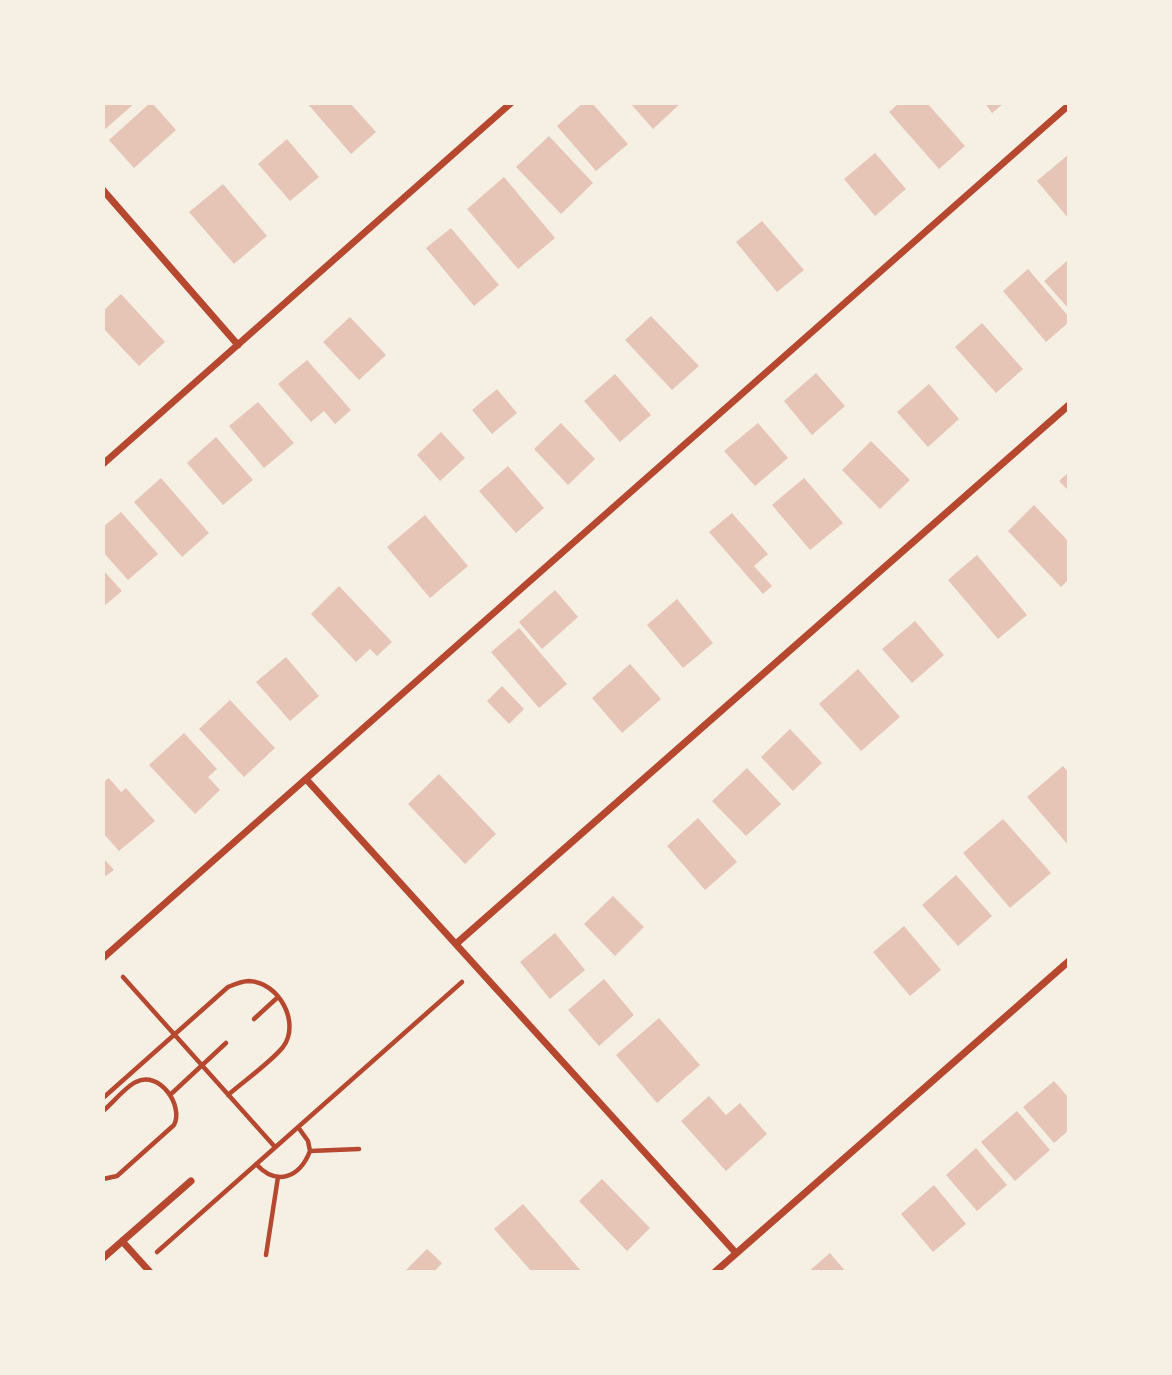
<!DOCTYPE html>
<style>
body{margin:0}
#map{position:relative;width:1172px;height:1375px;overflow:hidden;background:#f6efe4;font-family:Quicksand,sans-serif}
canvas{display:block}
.frame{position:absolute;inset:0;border:105px solid #f6efe4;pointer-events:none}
</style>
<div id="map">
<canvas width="1172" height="1375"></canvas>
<div class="frame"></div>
</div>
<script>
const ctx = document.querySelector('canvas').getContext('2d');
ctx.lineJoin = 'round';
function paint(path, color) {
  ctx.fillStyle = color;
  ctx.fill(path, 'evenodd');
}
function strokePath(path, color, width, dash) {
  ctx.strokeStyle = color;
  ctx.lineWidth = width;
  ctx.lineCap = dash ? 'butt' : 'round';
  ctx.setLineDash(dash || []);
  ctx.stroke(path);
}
paint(new Path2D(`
 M 103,103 L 135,103 L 103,131 Z
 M 150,103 L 152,103 L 176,130 L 134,168 L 109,140 Z
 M 307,103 L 350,103 L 376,132 L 351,154 Z
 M 583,103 L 592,103 L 628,144 L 596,171 L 557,126 Z
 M 630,103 L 681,103 L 653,129 Z
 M 899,103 L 927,103 L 965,146 L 939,169 L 889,112 Z
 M 985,103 L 1004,103 L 992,113 Z
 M 549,136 L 593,183 L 561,214 L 516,167 Z
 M 287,139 L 319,177 L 290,201 L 258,164 Z
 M 875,153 L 906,189 L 875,216 L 844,179 Z
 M 1069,154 L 1069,219 L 1037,181 Z
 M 504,177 L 555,238 L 518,269 L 467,209 Z
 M 223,184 L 267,236 L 234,264 L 189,212 Z
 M 762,221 L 804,270 L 777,292 L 736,242 Z
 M 451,228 L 499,285 L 474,306 L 426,248 Z
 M 1069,259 L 1069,309 L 1044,281 Z
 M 1028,269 L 1069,317 L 1069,322 L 1046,342 L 1003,291 Z
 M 121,294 L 165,342 L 139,366 L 103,328 L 103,311 Z
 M 651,316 L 699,366 L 672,390 L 625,340 Z
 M 350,317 L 386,355 L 359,380 L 323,342 Z
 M 982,323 L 1023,369 L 996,393 L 955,347 Z
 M 307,360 L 351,410 L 335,424 L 324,411 L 311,422 L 278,384 Z
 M 816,373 L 845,406 L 812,435 L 784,401 Z
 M 615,374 L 651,415 L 620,442 L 584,401 Z
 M 929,384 L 959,419 L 928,447 L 897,412 Z
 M 497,389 L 517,413 L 492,434 L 472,410 Z
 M 258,402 L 294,443 L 264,468 L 229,426 Z
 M 561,423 L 595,459 L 568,485 L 534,449 Z
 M 758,423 L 788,458 L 755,486 L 724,451 Z
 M 441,432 L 465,458 L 440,481 L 417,455 Z
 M 216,437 L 253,480 L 223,505 L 187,463 Z
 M 871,441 L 910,480 L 880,509 L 842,470 Z
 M 508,466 L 544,508 L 516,533 L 479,491 Z
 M 1069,472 L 1069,491 L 1059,481 Z
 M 161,478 L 209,533 L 182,557 L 134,502 Z
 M 804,478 L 843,523 L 810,550 L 772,505 Z
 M 1034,505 L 1069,542 L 1069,579 L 1061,587 L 1008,531 Z
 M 121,512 L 158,554 L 128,580 L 103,552 L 103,527 Z
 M 732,513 L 768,554 L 754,566 L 772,586 L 763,594 L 709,532 Z
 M 425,515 L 468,566 L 430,598 L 387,547 Z
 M 977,555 L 1027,615 L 998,639 L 948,580 Z
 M 103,570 L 122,591 L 103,607 Z
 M 339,586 L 392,642 L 377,656 L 370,649 L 356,662 L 311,614 Z
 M 555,590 L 578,617 L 542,649 L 519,622 Z
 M 677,599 L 713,643 L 683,668 L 647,625 Z
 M 915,621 L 944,655 L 912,683 L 882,649 Z
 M 519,628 L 567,684 L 539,708 L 491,652 Z
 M 286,657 L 319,696 L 290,721 L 256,682 Z
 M 630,664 L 661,699 L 622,733 L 592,698 Z
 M 858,669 L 900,717 L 861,751 L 819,704 Z
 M 502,686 L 524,709 L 509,724 L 487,701 Z
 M 230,700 L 275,748 L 244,777 L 199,729 Z
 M 790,729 L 822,763 L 793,791 L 761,757 Z
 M 184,733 L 217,769 L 208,777 L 220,790 L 195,814 L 149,765 Z
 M 1063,766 L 1069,773 L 1069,846 L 1027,797 Z
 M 747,768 L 781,804 L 746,836 L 712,801 Z
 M 439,774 L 496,834 L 465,864 L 408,804 Z
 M 109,778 L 121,792 L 126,788 L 155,821 L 119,851 L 103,833 L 103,782 Z
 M 698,818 L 737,862 L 705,890 L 667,846 Z
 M 1003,819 L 1051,873 L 1010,908 L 963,853 Z
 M 103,858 L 114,870 L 103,878 Z
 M 956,875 L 992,916 L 958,946 L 922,905 Z
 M 613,896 L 644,927 L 615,956 L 584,924 Z
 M 904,926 L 941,970 L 910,996 L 873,952 Z
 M 555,933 L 585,970 L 550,999 L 520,962 Z
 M 604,979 L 634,1015 L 599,1046 L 568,1010 Z
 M 659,1018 L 700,1065 L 657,1103 L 616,1055 Z
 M 1054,1081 L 1069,1098 L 1069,1130 L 1054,1143 L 1023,1107 Z
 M 709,1096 L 726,1115 L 740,1103 L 767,1134 L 726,1171 L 681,1121 Z
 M 1017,1111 L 1050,1150 L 1015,1181 L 981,1142 Z
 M 976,1148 L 1007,1185 L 977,1211 L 946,1175 Z
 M 602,1179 L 650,1228 L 627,1251 L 579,1201 Z
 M 934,1185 L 966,1224 L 933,1252 L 901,1214 Z
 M 523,1204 L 582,1272 L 532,1272 L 494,1229 Z
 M 427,1249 L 442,1263 L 434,1272 L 404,1272 Z
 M 830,1253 L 846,1272 L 808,1272 Z`), '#e6c5b7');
strokePath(new Path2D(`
 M 123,977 L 275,1147
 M 254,1019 L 278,997
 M 170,1095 L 226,1043
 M 103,1098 L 228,987 C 235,984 242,981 249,981 C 279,982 301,1023 283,1047 C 271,1062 244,1081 228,1095
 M 103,1111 C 112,1104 126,1086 136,1082 C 159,1070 184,1105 174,1125 L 117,1176 L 103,1179
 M 310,1151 L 359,1149
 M 256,1164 C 277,1187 300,1177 310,1151 L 308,1141 L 298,1127
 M 157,1252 L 462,982
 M 266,1255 L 278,1177`), '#b5482f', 4.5);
strokePath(new Path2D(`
 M 103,190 L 238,345
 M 103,464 L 511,103
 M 306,779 L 736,1253
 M 457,943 L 1069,405
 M 103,958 L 1069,105
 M 122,1241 L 150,1272
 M 103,1258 L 191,1181
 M 715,1272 L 1069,961`), '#b5482f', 7);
</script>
